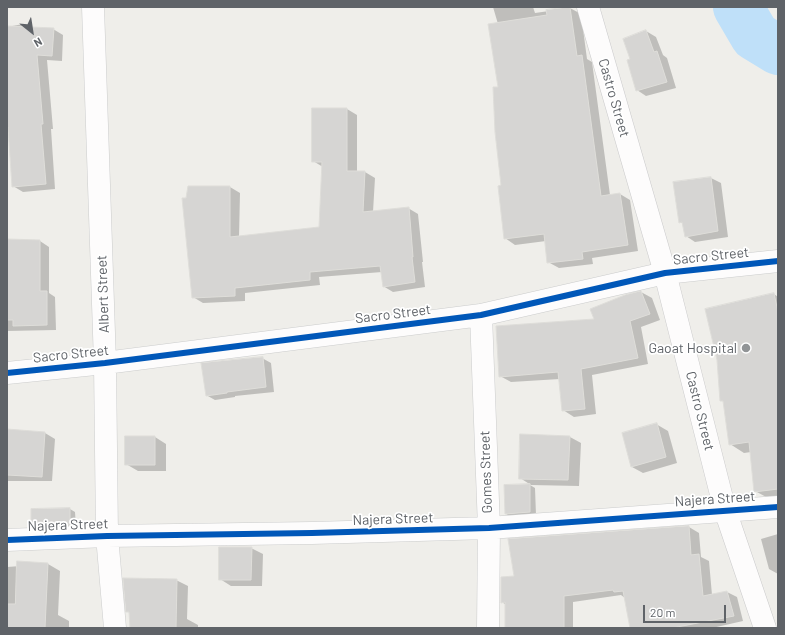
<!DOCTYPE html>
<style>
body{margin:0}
#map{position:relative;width:785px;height:635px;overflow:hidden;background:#efeeea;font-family:Barlow,sans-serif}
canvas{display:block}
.frame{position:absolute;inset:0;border:8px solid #5f6368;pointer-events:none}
.north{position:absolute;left:12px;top:12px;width:40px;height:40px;-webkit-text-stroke:3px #fff;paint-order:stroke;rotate:150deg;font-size:11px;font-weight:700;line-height:16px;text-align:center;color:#5f6368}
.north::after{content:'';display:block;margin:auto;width:14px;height:18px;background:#5f6368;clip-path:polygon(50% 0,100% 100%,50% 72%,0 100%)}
.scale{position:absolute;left:643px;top:605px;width:83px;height:18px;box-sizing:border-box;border:2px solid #5f6368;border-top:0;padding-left:5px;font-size:12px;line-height:14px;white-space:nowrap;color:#5f6368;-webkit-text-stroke:3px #fff;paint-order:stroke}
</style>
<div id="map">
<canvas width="785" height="635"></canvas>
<div class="frame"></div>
<div class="north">N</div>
<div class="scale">20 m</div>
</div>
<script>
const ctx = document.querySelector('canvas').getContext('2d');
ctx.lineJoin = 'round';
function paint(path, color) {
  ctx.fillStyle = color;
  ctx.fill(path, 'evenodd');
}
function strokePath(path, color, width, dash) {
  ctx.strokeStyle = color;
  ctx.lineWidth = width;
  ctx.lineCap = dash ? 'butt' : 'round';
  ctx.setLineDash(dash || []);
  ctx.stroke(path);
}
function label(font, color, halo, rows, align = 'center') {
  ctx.font = font + ' Barlow,sans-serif';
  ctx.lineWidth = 3.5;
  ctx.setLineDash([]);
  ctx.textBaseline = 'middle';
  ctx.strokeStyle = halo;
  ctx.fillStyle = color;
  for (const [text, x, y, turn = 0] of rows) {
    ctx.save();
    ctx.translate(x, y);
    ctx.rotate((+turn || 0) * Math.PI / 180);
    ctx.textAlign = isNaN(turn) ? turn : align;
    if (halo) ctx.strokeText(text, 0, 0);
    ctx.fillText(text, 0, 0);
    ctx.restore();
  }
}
paint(new Path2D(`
 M 493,7 L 533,7 L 535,13 L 570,8 L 581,14 L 587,59 L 592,62 L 610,195 L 620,194 L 630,200 L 638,251 L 592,258 L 593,264 L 559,268 L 548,262 L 546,241 L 515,245 L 505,238 L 498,24 Z
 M 23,24 L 30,28 L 53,29 L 63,35 L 62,61 L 47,60 L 53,129 L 51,129 L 55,189 L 23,192 L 13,186 L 10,132 L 7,133 L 7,27 Z
 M 646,31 L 656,37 L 663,55 L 667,58 L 676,88 L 646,96 L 637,90 L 632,60 Z
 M 313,109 L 347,109 L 357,115 L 357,172 L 365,172 L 375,178 L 373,212 L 408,208 L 418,214 L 423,262 L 422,262 L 425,287 L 393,292 L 383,286 L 382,272 L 319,277 L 320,285 L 245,293 L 245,301 L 203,303 L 193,297 L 187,199 L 188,187 L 230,187 L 240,193 L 239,237 L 320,227 L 323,167 L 313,161 Z
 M 711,178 L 721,183 L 728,237 L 695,242 L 686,236 L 684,224 L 680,222 Z
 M 7,196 L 8,240 L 40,241 L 49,247 L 49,293 L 55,297 L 56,330 L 7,331 Z
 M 641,292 L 652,298 L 660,320 L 641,327 L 648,364 L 592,375 L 596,414 L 574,417 L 563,410 L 560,379 L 511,382 L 500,376 Z
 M 774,294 L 778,297 L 778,498 L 770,499 L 755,491 L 751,452 L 744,453 L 730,444 L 724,402 L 721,400 Z
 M 262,358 L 271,363 L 274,392 L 235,396 L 235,397 L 215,400 L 206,395 Z
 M 656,424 L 668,431 L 677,463 L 643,473 L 632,467 Z
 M 7,431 L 45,433 L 55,439 L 52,481 L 7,481 Z
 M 155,437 L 166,444 L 166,471 L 138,471 L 126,464 Z
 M 570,437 L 581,443 L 579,486 L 531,485 L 520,478 Z
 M 530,485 L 535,488 L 536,515 L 512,517 L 506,514 Z
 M 70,509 L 75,512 L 76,528 L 38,529 L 32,526 Z
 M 689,527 L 699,533 L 701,557 L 709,561 L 712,595 L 727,592 L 737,597 L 743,621 L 712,628 L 631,628 L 625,598 L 621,595 L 573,602 L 573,628 L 506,628 L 506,605 L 502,602 L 515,577 Z
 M 778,534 L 778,574 L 769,569 L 761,539 Z
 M 251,548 L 263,554 L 262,586 L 231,586 L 220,579 Z
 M 48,564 L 60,571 L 58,615 L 69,621 L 69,628 L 7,628 L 7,567 Z
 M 176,580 L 188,586 L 187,619 L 198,625 L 198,628 L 131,628 L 130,613 L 127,611 Z`), '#0003');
strokePath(new Path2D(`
 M 738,7 L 755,36 L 778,50`), '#bfe0f9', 50);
const building = new Path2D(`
 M 570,7 L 577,56 L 582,55 L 601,196 L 620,193 L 628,245 L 582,252 L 583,259 L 547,263 L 544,234 L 504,239 L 498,186 L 501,185 L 495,132 L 493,87 L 498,87 L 488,24 L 547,15 L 546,10 Z
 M 7,26 L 54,28 L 52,56 L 37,55 L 43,124 L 41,124 L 46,184 L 12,187 L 8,127 L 7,127 Z
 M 646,30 L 654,52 L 657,51 L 667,82 L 636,91 L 627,60 L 630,59 L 623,39 Z
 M 312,108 L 347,108 L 347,171 L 365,171 L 363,212 L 409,207 L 413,257 L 412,257 L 415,282 L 383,287 L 380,266 L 310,272 L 310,280 L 235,288 L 235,296 L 192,298 L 182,198 L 186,198 L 188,186 L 230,186 L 230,237 L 319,227 L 322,162 L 312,162 Z
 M 711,177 L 718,231 L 685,237 L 682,222 L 679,223 L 673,182 Z
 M 7,239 L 40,240 L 40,291 L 47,291 L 47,325 L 13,326 L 13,320 L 7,320 Z
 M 641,291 L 650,314 L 630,321 L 638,358 L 581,369 L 585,409 L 562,411 L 558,372 L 499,377 L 496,326 L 594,319 L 590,309 L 625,295 Z
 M 774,293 L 778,312 L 778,489 L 754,492 L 749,442 L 729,445 L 723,401 L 720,401 L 717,360 L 705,309 Z
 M 263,357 L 266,387 L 227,392 L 227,393 L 206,396 L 201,363 Z
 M 657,423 L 666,457 L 631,467 L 622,433 Z
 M 7,429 L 45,432 L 42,477 L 7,475 Z
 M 520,434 L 570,436 L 568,480 L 519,479 Z
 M 125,436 L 155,436 L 155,465 L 125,465 Z
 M 530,484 L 530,512 L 505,514 L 504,485 Z
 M 70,508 L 70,525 L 31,527 L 31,509 Z
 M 689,526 L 691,555 L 699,554 L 703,596 L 727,591 L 734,616 L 672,628 L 630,628 L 623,591 L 614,592 L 613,590 L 564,596 L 564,628 L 505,628 L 505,602 L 501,603 L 501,577 L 514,576 L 508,539 Z
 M 219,547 L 252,547 L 251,580 L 219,580 Z
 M 17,561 L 48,563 L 45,628 L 7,628 L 7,604 L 15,604 Z
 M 123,578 L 177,579 L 176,628 L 130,628 L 129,612 L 126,612 Z`);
paint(building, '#d6d5d3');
strokePath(building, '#deddd9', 1);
const minor = new Path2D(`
 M 93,7 L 105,363 L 107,536 L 115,628
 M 481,315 L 489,528 L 488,628
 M 7,373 L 105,363 L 481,315 L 665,273 L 778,261
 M 7,540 L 107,536 L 312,533 L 489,528 L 778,507`);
const secondary = new Path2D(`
 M 588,7 L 665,273 L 725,510 L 765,628`);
strokePath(minor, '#cbcccc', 23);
strokePath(secondary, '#cacacb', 23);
strokePath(minor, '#fdfcfc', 22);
strokePath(secondary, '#fdfcfc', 22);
strokePath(new Path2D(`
 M 7,373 L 105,363 L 481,315 L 665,273 L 778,261
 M 7,540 L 107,536 L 312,533 L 489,528 L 778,507`), '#0057b8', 6);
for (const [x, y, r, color] of [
 [746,348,5,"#919496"]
]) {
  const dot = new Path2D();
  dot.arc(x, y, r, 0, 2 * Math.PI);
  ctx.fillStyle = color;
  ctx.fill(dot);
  strokePath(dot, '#fff', 1.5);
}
label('14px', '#5f6368', '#fff', [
 ["Castro Street",614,98,74],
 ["Sacro Street",711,256,-6],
 ["Albert Street",103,294,-92],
 ["Sacro Street",393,314,-7],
 ["Sacro Street",71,354,-6],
 ["Castro Street",700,411,76],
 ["Gomes Street",486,472,-92],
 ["Najera Street",715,499,-4],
 ["Najera Street",393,519,-2],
 ["Najera Street",68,525,-2]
]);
label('14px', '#5f6368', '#fff', [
 ["Gaoat Hospital",737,348]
], 'right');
</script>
